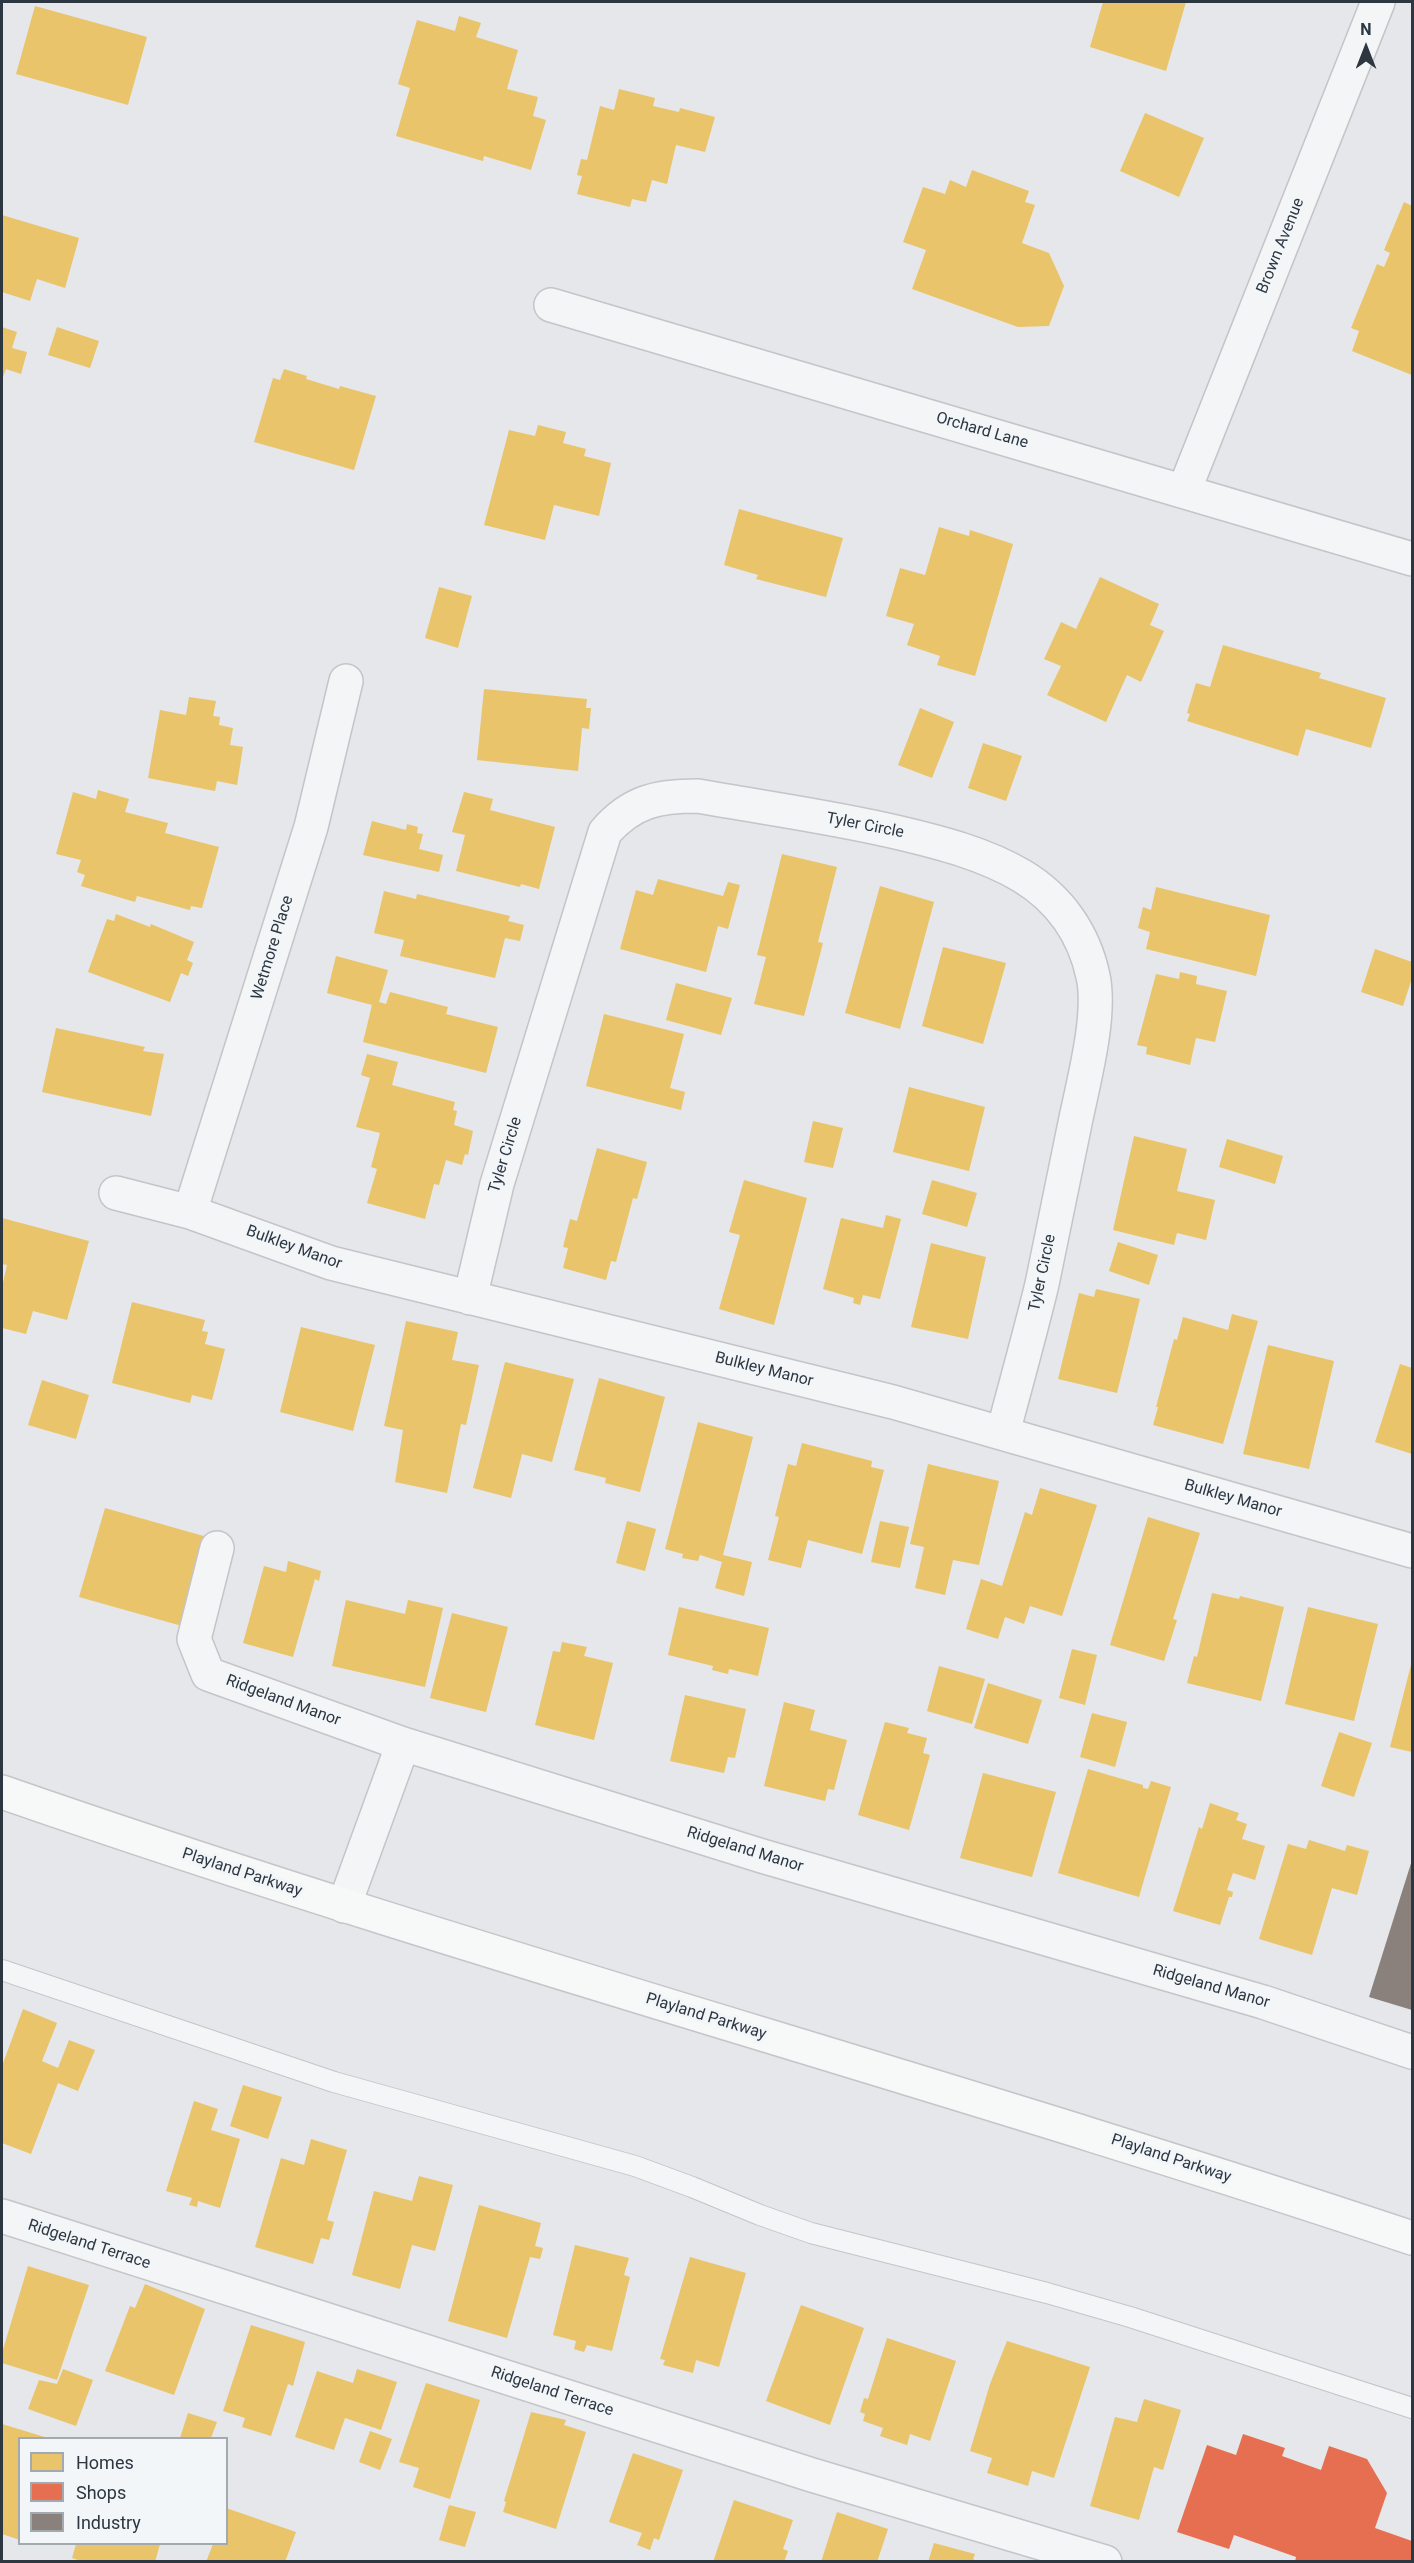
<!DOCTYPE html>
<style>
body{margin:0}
#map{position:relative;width:1414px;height:2563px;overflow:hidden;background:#e5e7ea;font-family:Roboto,sans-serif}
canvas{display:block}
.frame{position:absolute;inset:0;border:3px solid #2c3742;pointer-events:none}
.legend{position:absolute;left:18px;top:2437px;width:210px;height:108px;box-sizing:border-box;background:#f3f6f8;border:2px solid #a3aaaf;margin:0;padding:8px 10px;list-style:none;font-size:18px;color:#2c3742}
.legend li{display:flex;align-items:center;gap:12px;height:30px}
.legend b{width:30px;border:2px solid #a3aaaf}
.north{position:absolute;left:1336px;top:18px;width:60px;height:60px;-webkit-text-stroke:4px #f3f6f8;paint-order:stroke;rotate:0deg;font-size:16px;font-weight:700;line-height:24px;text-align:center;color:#2c3742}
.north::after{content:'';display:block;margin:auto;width:21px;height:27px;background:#2c3742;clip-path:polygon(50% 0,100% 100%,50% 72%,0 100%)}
</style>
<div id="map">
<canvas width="1414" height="2563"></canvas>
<div class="frame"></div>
<ul class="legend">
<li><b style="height:16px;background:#e9c46a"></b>Homes</li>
<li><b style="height:16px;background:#e76f51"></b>Shops</li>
<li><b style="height:16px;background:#8a817c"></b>Industry</li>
</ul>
<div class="north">N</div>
</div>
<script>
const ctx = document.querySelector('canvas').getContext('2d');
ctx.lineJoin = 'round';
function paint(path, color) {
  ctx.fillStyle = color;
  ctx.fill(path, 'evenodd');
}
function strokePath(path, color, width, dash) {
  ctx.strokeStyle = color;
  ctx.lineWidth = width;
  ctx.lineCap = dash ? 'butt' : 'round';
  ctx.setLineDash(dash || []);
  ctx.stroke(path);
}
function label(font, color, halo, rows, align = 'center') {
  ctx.font = font + ' Roboto,sans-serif';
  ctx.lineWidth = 6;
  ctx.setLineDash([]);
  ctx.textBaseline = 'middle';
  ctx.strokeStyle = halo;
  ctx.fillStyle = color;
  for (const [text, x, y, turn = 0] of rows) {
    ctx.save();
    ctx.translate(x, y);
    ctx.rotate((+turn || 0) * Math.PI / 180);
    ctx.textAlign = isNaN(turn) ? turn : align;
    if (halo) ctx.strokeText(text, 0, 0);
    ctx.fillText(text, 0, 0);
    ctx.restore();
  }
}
paint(new Path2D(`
 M 1103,2 L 1186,2 L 1166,71 L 1090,47 Z
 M 35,6 L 147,37 L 128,105 L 16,74 Z
 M 459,16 L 481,23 L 476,37 L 518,50 L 507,89 L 538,97 L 533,116 L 546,120 L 531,170 L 484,156 L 483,161 L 396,136 L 410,88 L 398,84 L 417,20 L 455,31 Z
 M 619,89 L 655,98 L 653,106 L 679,112 L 680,108 L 715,117 L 705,152 L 676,145 L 667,184 L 652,180 L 646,202 L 632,199 L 630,207 L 577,194 L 582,176 L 577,175 L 581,159 L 587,160 L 600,106 L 614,110 Z
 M 1145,113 L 1204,138 L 1179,197 L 1120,171 Z
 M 972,170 L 1029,191 L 1025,202 L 1035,205 L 1022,243 L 1049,253 L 1064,286 L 1049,326 L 1018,327 L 912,289 L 926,250 L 903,242 L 923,187 L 945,194 L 950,180 L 966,187 Z
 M 1404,202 L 1412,206 L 1412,375 L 1352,351 L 1359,331 L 1351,328 L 1377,264 L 1384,267 L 1390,253 L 1384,250 Z
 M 2,215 L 79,238 L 65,288 L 37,279 L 30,301 L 2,292 Z
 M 2,327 L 17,332 L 12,348 L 27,352 L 21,374 L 6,369 L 2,380 Z
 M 57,327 L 99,341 L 90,368 L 48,355 Z
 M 284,369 L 307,376 L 306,379 L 339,389 L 340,386 L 376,396 L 354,470 L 254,442 L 273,378 L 280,380 Z
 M 538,425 L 566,432 L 563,443 L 586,449 L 584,456 L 611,463 L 599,516 L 554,505 L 545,540 L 484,525 L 509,430 L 535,436 Z
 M 739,509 L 843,538 L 826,597 L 756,579 L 758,575 L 724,565 Z
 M 939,527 L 969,536 L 970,530 L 1013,544 L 975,676 L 937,665 L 940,656 L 907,645 L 914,624 L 886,616 L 900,568 L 925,575 Z
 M 1100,577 L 1159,604 L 1150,625 L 1164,631 L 1141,682 L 1127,675 L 1106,722 L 1047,695 L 1061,666 L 1044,659 L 1061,622 L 1076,629 Z
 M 439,587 L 472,596 L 458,648 L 425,638 Z
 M 1223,645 L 1321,673 L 1319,678 L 1386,698 L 1371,748 L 1306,729 L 1298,756 L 1187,721 L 1190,714 L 1187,713 L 1196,683 L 1210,687 Z
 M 484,689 L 587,699 L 586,708 L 591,708 L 589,729 L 582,728 L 578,771 L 477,760 Z
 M 189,697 L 216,701 L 213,716 L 220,717 L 219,725 L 233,728 L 230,745 L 243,747 L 237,785 L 217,781 L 215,791 L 148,778 L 160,710 L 186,715 Z
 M 920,708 L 954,722 L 932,778 L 898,765 Z
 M 983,743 L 1022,756 L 1006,801 L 968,788 Z
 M 98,790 L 129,799 L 125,812 L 168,823 L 165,833 L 219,847 L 202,908 L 191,906 L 190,910 L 137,896 L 135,902 L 81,886 L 85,875 L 77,872 L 81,860 L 56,854 L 73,792 L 96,799 Z
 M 464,792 L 493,799 L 490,810 L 555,827 L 539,889 L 521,884 L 520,887 L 456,871 L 465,835 L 452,832 Z
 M 372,821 L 406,830 L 407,824 L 418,827 L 417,833 L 423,834 L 419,849 L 443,855 L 439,872 L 363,855 Z
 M 782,854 L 837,867 L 818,942 L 823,943 L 804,1016 L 754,1004 L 766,957 L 757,955 Z
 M 658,879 L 723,896 L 728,882 L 740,885 L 728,929 L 718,926 L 706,972 L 620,949 L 636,890 L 653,895 Z
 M 880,886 L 934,902 L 900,1029 L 845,1013 Z
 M 1156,887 L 1270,915 L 1256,976 L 1146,949 L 1150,932 L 1138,928 L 1143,907 L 1151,910 Z
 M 384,891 L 416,899 L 417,894 L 510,916 L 508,921 L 524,925 L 520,941 L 505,938 L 495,978 L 400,956 L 404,940 L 374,933 Z
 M 116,914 L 150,927 L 151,924 L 194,942 L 187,960 L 193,963 L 188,976 L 181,973 L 170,1002 L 88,972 L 107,919 L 114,921 Z
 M 943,947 L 1006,963 L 983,1044 L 922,1026 Z
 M 1375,949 L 1412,962 L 1412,978 L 1403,1006 L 1361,992 Z
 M 336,956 L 388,970 L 379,1002 L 386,1004 L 390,992 L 448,1007 L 446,1014 L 498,1027 L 486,1073 L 363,1042 L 372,1005 L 327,993 Z
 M 1180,972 L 1197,976 L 1196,984 L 1227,991 L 1215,1042 L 1196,1038 L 1190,1065 L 1146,1054 L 1147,1047 L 1137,1045 L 1156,974 L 1179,979 Z
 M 676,983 L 732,998 L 721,1035 L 666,1020 Z
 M 604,1014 L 684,1034 L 670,1088 L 685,1092 L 681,1110 L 586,1086 Z
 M 56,1028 L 145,1047 L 143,1051 L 164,1054 L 151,1116 L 42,1092 Z
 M 367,1054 L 398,1062 L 392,1085 L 455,1102 L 453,1110 L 457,1111 L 454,1125 L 473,1131 L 468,1155 L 465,1154 L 462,1165 L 446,1160 L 439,1185 L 434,1184 L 425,1219 L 367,1203 L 377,1169 L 371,1167 L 380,1133 L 356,1127 L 370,1078 L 361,1075 Z
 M 909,1087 L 985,1107 L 969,1171 L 893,1152 Z
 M 813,1121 L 843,1128 L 833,1168 L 804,1162 Z
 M 1134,1136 L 1187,1149 L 1177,1191 L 1215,1200 L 1206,1240 L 1177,1233 L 1174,1245 L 1113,1230 Z
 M 1227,1139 L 1283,1156 L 1275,1184 L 1219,1167 Z
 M 597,1148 L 647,1162 L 637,1199 L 633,1198 L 616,1262 L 611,1261 L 606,1280 L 563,1268 L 568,1248 L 563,1247 L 570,1219 L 577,1221 Z
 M 744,1180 L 807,1198 L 774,1325 L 719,1309 L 740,1235 L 729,1232 Z
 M 932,1180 L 977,1193 L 967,1227 L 922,1214 Z
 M 886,1215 L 901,1219 L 880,1299 L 863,1295 L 860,1305 L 853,1303 L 854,1298 L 823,1289 L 841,1218 L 883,1228 Z
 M 2,1218 L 89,1241 L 67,1320 L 33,1311 L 26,1334 L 2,1328 L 2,1287 L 7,1265 L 2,1264 Z
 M 1118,1242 L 1158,1255 L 1149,1285 L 1109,1271 Z
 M 931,1243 L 986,1257 L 968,1339 L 911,1327 Z
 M 1096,1289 L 1140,1299 L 1117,1393 L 1058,1379 L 1079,1293 L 1094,1297 Z
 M 132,1302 L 205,1320 L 202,1331 L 208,1332 L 205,1344 L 225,1349 L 212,1400 L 192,1395 L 190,1403 L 112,1383 Z
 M 1232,1314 L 1258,1321 L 1223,1444 L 1153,1425 L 1158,1407 L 1156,1407 L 1174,1339 L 1177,1340 L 1183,1317 L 1228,1330 Z
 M 406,1321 L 458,1332 L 452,1360 L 479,1365 L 466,1425 L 461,1424 L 447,1493 L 395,1482 L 403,1430 L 384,1426 Z
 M 301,1327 L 375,1345 L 353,1431 L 280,1412 Z
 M 1268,1345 L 1334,1361 L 1309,1469 L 1243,1454 Z
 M 505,1362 L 574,1379 L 552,1462 L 522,1454 L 511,1498 L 473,1488 Z
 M 1400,1364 L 1412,1368 L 1412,1454 L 1375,1442 Z
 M 599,1378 L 665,1397 L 640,1492 L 605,1483 L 606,1478 L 574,1470 Z
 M 42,1380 L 89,1395 L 76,1439 L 28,1425 Z
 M 698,1422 L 753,1437 L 723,1555 L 752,1562 L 744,1596 L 715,1588 L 722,1562 L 700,1555 L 698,1561 L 682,1558 L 683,1554 L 665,1549 Z
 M 802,1443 L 872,1461 L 871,1467 L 884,1470 L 862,1554 L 808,1540 L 801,1568 L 768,1560 L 779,1517 L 775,1516 L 788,1464 L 796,1466 Z
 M 928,1464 L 999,1481 L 979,1565 L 953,1560 L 945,1595 L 915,1588 L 924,1547 L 910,1544 Z
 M 1040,1488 L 1097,1505 L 1062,1616 L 1030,1606 L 1024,1624 L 1005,1617 L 998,1639 L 966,1629 L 981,1579 L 1002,1586 L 1025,1512 L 1032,1515 Z
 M 105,1508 L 207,1537 L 182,1626 L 79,1597 Z
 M 1148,1517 L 1200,1533 L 1173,1619 L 1177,1620 L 1164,1661 L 1110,1645 Z
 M 627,1521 L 656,1529 L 645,1571 L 616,1563 Z
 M 880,1521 L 909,1527 L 900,1568 L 871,1562 Z
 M 288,1561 L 321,1571 L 319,1581 L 315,1579 L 293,1657 L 243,1643 L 264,1566 L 286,1572 Z
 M 1212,1593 L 1239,1599 L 1240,1596 L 1284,1607 L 1261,1701 L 1187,1683 L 1194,1656 L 1197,1657 Z
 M 346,1600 L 405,1614 L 408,1600 L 443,1608 L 425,1687 L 332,1666 Z
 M 679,1607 L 769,1628 L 758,1676 L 729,1669 L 728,1674 L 712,1670 L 713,1666 L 668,1655 Z
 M 1308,1607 L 1378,1624 L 1354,1721 L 1285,1704 Z
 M 452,1613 L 508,1627 L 486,1712 L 430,1698 Z
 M 562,1642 L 587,1647 L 584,1656 L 613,1663 L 594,1740 L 535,1725 L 553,1651 L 560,1652 Z
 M 1072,1649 L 1097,1655 L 1085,1705 L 1059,1698 Z
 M 1412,1661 L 1412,1752 L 1390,1747 Z
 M 939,1666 L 985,1679 L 972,1724 L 927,1711 Z
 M 988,1683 L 1042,1700 L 1028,1744 L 974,1728 Z
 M 685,1695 L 746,1709 L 735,1758 L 728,1757 L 724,1773 L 670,1761 Z
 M 784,1702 L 815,1710 L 810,1730 L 847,1740 L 834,1790 L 828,1789 L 825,1801 L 764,1786 Z
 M 1092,1713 L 1127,1722 L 1115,1767 L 1080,1757 Z
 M 885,1722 L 909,1728 L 907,1733 L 927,1738 L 923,1753 L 930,1755 L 909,1830 L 858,1815 Z
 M 1339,1732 L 1372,1743 L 1354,1797 L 1321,1786 Z
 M 1088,1769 L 1143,1785 L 1143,1788 L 1148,1789 L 1151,1781 L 1171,1787 L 1139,1897 L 1058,1873 Z
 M 983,1773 L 1056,1792 L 1032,1877 L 960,1858 Z
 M 1210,1803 L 1239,1813 L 1236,1820 L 1247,1824 L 1242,1839 L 1265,1846 L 1255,1880 L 1233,1873 L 1227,1890 L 1233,1892 L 1232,1897 L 1229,1897 L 1220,1925 L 1173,1911 L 1199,1827 L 1202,1829 Z
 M 1309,1840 L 1345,1851 L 1347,1845 L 1369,1851 L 1357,1895 L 1332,1888 L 1312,1955 L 1259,1939 L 1288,1844 L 1306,1849 Z
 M 23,2009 L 57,2023 L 42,2061 L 58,2068 L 69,2040 L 95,2050 L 78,2091 L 58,2083 L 31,2154 L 2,2143 L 2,2066 Z
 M 243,2085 L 282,2097 L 268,2139 L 230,2126 Z
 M 194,2101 L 218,2109 L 211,2130 L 240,2139 L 220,2208 L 198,2201 L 197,2207 L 189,2205 L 192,2198 L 166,2191 Z
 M 311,2139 L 347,2150 L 327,2220 L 334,2222 L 329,2240 L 321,2238 L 313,2264 L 255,2247 L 281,2158 L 304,2165 Z
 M 419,2176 L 453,2185 L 435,2251 L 412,2245 L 400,2289 L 352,2275 L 374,2191 L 412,2201 Z
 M 479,2205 L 541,2223 L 535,2246 L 543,2248 L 540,2259 L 530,2257 L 507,2338 L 448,2321 Z
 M 575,2245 L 629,2258 L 624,2275 L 630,2277 L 612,2351 L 587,2345 L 584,2352 L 574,2349 L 576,2341 L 553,2335 Z
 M 690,2257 L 746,2273 L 719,2367 L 696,2360 L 693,2373 L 663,2365 L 665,2360 L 660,2359 Z
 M 28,2266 L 89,2285 L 57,2380 L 2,2363 L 2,2353 Z
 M 145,2284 L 205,2309 L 174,2395 L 105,2371 L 130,2306 L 135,2308 Z
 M 801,2305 L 864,2328 L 830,2425 L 766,2401 Z
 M 251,2325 L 305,2342 L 293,2386 L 288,2384 L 271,2436 L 242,2427 L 245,2418 L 223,2411 Z
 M 887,2338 L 956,2361 L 930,2441 L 910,2434 L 907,2445 L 880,2436 L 883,2428 L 863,2421 L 865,2414 L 860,2412 L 864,2398 L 868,2399 Z
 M 1007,2341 L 1090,2367 L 1054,2478 L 1032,2471 L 1028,2486 L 987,2473 L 992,2458 L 970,2451 L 990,2384 Z
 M 63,2369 L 93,2380 L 76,2426 L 28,2409 L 39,2380 L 57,2384 Z
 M 357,2369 L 397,2382 L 381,2430 L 345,2418 L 334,2450 L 295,2437 L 317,2371 L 353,2383 Z
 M 426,2383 L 480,2400 L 450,2499 L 413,2487 L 419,2468 L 399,2462 Z
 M 1144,2399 L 1181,2410 L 1163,2470 L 1154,2467 L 1139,2520 L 1090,2506 L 1115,2417 L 1137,2422 Z
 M 531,2412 L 566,2420 L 564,2425 L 586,2432 L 556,2529 L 503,2512 L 506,2502 L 504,2501 Z
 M 188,2413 L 217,2422 L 211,2438 L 180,2438 Z
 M 2,2424 L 48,2438 L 20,2438 L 20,2540 L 2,2534 Z
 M 370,2431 L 392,2439 L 380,2470 L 359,2462 Z
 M 633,2453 L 683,2470 L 659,2540 L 654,2538 L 650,2550 L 637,2545 L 642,2533 L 609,2522 Z
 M 734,2500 L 793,2520 L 783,2549 L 788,2551 L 784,2562 L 713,2562 Z
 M 449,2505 L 476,2512 L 465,2547 L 439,2540 Z
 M 226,2508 L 296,2532 L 285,2562 L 206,2562 L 213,2544 L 226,2544 Z
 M 837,2512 L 888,2529 L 877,2562 L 821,2562 Z
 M 934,2543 L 975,2554 L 973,2559 L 979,2562 L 928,2562 Z
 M 76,2544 L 160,2544 L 155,2562 L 84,2562 L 72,2558 Z`), '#e9c46a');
paint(new Path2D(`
 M 1243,2434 L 1285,2448 L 1282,2456 L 1321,2470 L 1329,2446 L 1367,2459 L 1387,2493 L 1375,2528 L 1412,2541 L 1412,2562 L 1295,2562 L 1296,2557 L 1234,2535 L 1229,2549 L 1177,2532 L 1207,2445 L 1236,2455 Z`), '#e76f51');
paint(new Path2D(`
 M 1412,1860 L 1412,2010 L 1369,1997 Z`), '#8a817c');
const lane = new Path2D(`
 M 2,1970 L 334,2082 L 635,2166 L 692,2187 L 760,2215 L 811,2233 L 1047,2293 L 1130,2317 L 1412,2408`);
const street = new Path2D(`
 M 551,305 L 1412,559
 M 1184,491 L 1378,2
 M 116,1193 L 190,1212 L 331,1263 L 893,1402 L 1412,1551
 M 190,1212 L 311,827 L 346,681
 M 470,1298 L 497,1184 L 605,832 C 632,801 658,796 698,796 C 765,808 833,817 900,833 C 942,843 985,854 1022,876 C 1060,899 1084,934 1093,976 C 1102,1017 1082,1087 1074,1128 C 1063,1180 1053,1232 1042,1284 C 1030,1334 1016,1383 1003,1433
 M 217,1548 L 194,1639 L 208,1674 L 403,1744 L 762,1856 L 1263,2002 L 1412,2052
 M 344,1906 L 403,1744
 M 2,2216 L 812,2475 L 1105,2562`);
const secondary = new Path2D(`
 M 2,1792 C 468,1954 945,2082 1412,2238`);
strokePath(lane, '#c3c5c8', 22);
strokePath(street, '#c3c5c8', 36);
strokePath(secondary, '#c3c5c8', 36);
strokePath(lane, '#f4f5f6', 20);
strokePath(street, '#f4f5f6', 33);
strokePath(secondary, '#f7f8f8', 33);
label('16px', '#2c3742', '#f3f6f8', [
 ["Brown Avenue",1281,246,-68],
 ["Orchard Lane",982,431,16],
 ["Tyler Circle",865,826,11],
 ["Wetmore Place",273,948,-73],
 ["Tyler Circle",506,1155,-73],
 ["Bulkley Manor",294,1248,20],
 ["Tyler Circle",1043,1273,-78],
 ["Bulkley Manor",764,1370,14],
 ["Bulkley Manor",1233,1499,16],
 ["Ridgeland Manor",283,1701,20],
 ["Ridgeland Manor",745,1850,17],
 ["Playland Parkway",242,1873,18],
 ["Ridgeland Manor",1211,1987,16],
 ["Playland Parkway",706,2017,17],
 ["Playland Parkway",1171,2159,18],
 ["Ridgeland Terrace",89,2245,18],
 ["Ridgeland Terrace",552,2392,18]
]);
</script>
